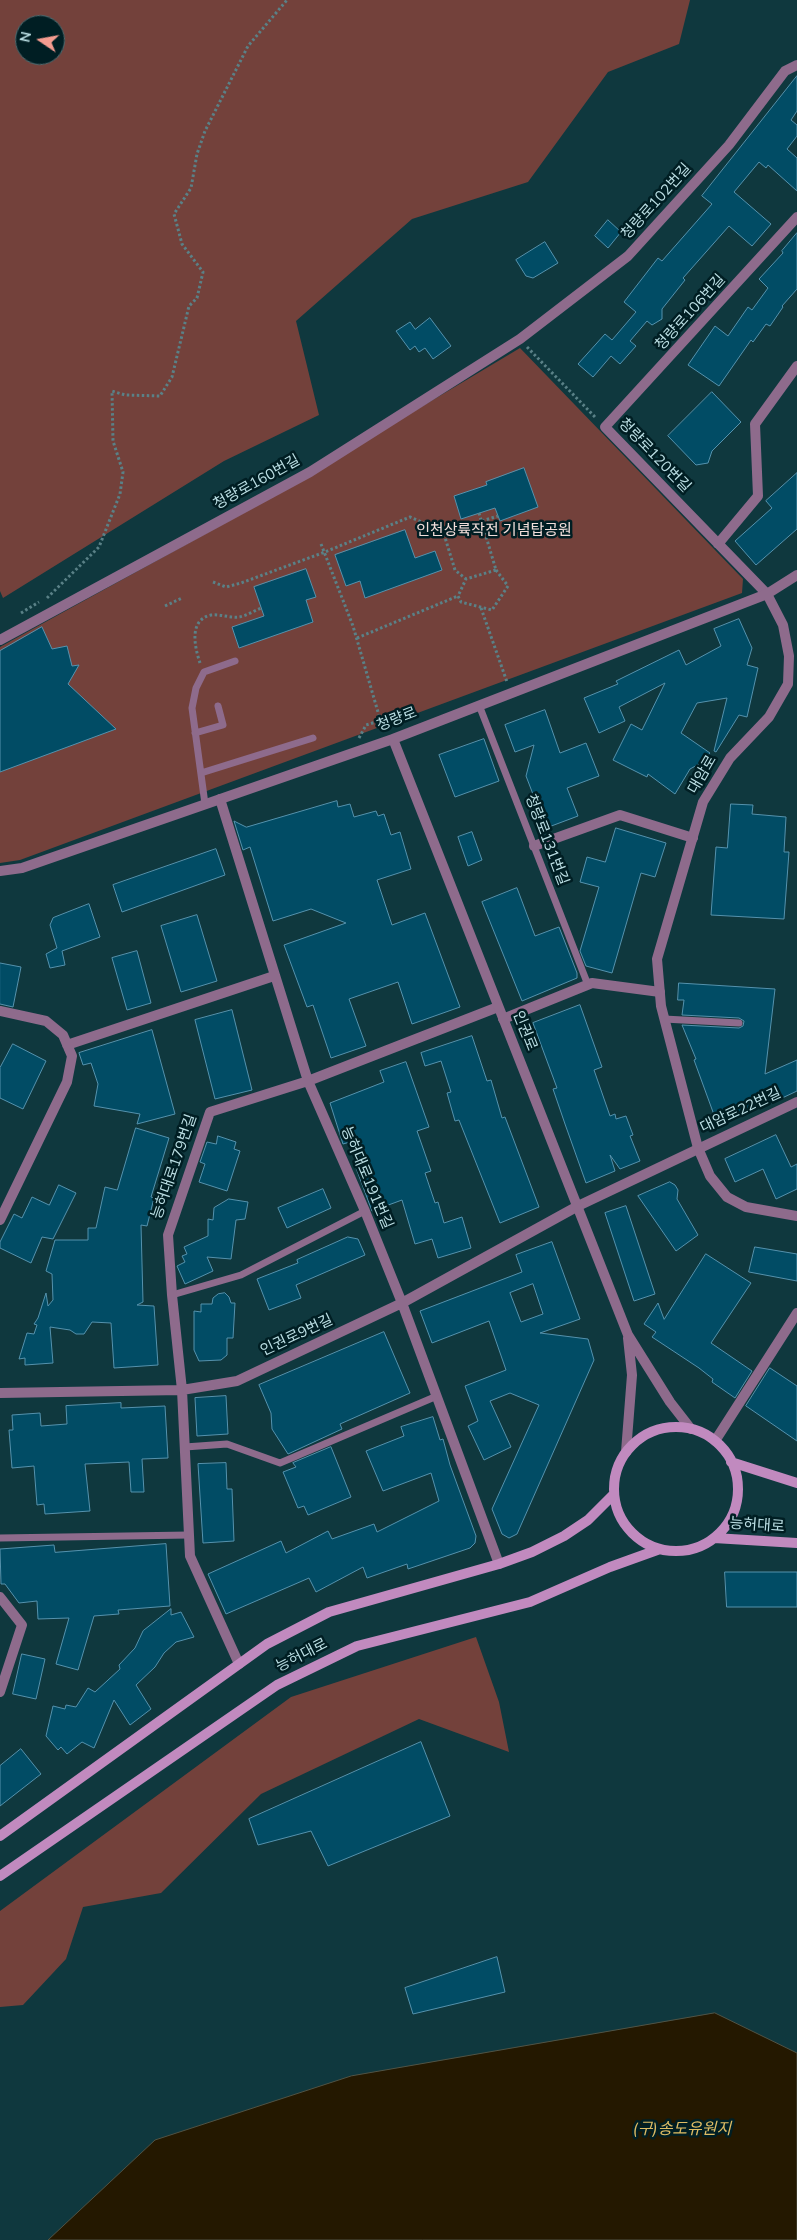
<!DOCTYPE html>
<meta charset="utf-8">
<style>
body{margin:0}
#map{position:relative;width:797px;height:2240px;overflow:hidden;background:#0f383e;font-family:"Nunito Sans",sans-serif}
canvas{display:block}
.north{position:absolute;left:15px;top:15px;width:50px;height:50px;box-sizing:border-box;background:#001e23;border:1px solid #4a6b70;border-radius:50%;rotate:282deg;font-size:14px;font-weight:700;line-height:20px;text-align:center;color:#badee3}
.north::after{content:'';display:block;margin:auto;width:18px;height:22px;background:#f59c90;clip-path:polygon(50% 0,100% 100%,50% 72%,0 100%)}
</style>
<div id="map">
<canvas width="797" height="2240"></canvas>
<div class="north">N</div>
</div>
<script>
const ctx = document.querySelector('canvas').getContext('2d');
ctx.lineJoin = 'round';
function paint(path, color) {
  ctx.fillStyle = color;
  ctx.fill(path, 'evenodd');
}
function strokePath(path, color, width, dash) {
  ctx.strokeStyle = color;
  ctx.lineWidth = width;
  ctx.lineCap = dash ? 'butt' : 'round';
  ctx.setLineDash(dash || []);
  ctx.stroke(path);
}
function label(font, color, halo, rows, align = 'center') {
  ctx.font = font + ' "Nunito Sans","Noto Sans KR",sans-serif';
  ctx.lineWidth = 5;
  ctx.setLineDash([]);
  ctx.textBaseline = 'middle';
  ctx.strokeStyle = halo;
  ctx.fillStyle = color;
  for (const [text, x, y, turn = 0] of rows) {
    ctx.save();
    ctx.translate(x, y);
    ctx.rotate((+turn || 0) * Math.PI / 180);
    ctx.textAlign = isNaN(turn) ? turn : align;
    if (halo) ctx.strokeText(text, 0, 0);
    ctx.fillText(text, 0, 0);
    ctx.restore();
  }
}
paint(new Path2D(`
 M 0,0 L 690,0 L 679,44 L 608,72 L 528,182 L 412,219 L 296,321 L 319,415 L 224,461 L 3,598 L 0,591 ZM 25,25 L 55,25 L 55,55 L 25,55 Z
 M 520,348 L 743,579 L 742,593 L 20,860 L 0,863 L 0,647 L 245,512 Z
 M 476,1637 L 499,1702 L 509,1752 L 419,1719 L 261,1794 L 161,1893 L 83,1907 L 66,1959 L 23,2005 L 0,2007 L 0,1911 L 291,1697 Z`), '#73413b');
const water = new Path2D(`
 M 715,2013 L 797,2053 L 797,2240 L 48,2240 L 155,2140 L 351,2076 Z`);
paint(water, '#241800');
strokePath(water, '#515344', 1);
const building = new Path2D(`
 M 797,76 L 797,111 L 791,120 L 797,125 L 797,136 L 787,149 L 797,158 L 797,191 L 768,165 L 766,168 L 759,162 L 734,192 L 771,224 L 752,246 L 729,226 L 683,278 L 685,280 L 662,309 L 662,319 L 652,325 L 647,321 L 630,341 L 636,346 L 620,364 L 611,356 L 593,377 L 578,364 L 605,334 L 612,340 L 636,312 L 624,302 L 658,258 L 662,261 L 712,204 L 702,196 Z
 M 608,220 L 621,232 L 608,248 L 595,236 Z
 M 797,233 L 797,289 L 782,306 L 783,307 L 770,326 L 766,324 L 753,342 L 751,340 L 719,386 L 688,365 L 715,326 L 728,336 L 748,307 L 752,310 L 768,288 L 759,279 L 783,253 L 782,251 Z
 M 545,242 L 558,263 L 533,278 L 526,276 L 516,260 Z
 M 430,318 L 451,346 L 433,359 L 425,348 L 419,352 L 415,346 L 410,350 L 396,331 L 410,322 L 415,329 Z
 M 712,392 L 741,422 L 712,451 L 708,463 L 696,465 L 668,436 Z
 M 524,468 L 538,507 L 500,521 L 495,508 L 461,519 L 454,496 L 487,485 L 486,482 Z
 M 797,473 L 797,529 L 756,565 L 735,541 L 772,508 L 766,501 Z
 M 405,530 L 415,558 L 435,551 L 442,570 L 365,598 L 360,581 L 346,586 L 335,555 Z
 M 306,569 L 316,597 L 306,600 L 313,622 L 239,648 L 232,627 L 264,616 L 254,587 Z
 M 739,619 L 752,648 L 747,665 L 758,668 L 747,717 L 739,715 L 716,752 L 714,751 L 727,698 L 697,703 L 681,733 L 710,753 L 701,763 L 690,769 L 675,794 L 648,774 L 647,777 L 613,760 L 631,724 L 642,730 L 665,683 L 619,707 L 625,721 L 599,733 L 584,698 L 618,684 L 616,681 L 679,650 L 686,665 L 721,646 L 714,629 Z
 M 42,627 L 52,649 L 67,646 L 72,666 L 79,665 L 68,684 L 116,729 L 0,772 L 0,651 Z
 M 545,710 L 560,753 L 586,743 L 599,776 L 567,788 L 578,816 L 546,828 L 526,776 L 534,745 L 515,752 L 505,725 Z
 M 484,739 L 499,781 L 455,797 L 439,755 Z
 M 337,801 L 338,807 L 350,804 L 354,817 L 376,811 L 378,816 L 384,814 L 391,835 L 400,832 L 411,869 L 377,880 L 392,925 L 425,913 L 460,1007 L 412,1024 L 398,982 L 349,999 L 366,1046 L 331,1058 L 313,1005 L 307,1007 L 284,945 L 346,923 L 311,909 L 273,921 L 250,847 L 243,850 L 234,821 L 246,827 Z
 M 731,804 L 753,805 L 752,814 L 786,817 L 784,852 L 789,852 L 784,919 L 711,915 L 716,847 L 727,848 Z
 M 616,828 L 666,843 L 655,877 L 641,873 L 612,973 L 586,966 L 580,951 L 599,887 L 580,882 L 587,857 L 605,862 Z
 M 472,832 L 482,860 L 468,866 L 458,837 Z
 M 216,849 L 225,875 L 122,912 L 113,885 Z
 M 517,888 L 535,936 L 559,927 L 577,973 L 577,978 L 522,1001 L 482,902 Z
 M 89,904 L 100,937 L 62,951 L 65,965 L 50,968 L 46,954 L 57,948 L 50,925 L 53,918 Z
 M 197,915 L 217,981 L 181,992 L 161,926 Z
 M 137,951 L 151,1003 L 127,1010 L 112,958 Z
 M 0,963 L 21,967 L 13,1007 L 0,1004 Z
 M 679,983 L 775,989 L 765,1074 L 797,1060 L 797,1091 L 763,1107 L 762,1105 L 717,1123 L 694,1060 L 696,1059 L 682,1025 L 739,1028 L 743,1026 L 744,1021 L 739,1018 L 682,1015 L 684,1000 L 678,1000 Z
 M 580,1005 L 602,1067 L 594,1070 L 610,1116 L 615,1114 L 616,1119 L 626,1116 L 633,1135 L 630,1136 L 640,1161 L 620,1169 L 610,1155 L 615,1171 L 586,1183 L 565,1124 L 553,1089 L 557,1088 L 533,1023 Z
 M 232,1010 L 252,1090 L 215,1099 L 195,1020 Z
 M 152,1030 L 175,1114 L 137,1124 L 140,1114 L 94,1106 L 98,1084 L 91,1063 L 83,1065 L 79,1053 Z
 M 472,1036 L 487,1081 L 491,1080 L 502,1118 L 505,1117 L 539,1207 L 500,1223 L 459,1120 L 455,1121 L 447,1093 L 451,1092 L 441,1061 L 425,1066 L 421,1053 Z
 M 13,1044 L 46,1061 L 23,1109 L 0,1098 L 0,1068 Z
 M 406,1062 L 429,1127 L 417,1131 L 431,1171 L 425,1173 L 435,1203 L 438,1202 L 444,1223 L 462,1217 L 471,1248 L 438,1258 L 432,1239 L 415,1244 L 402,1200 L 372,1211 L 356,1168 L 359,1167 L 350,1142 L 343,1144 L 330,1103 L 384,1082 L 380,1071 Z
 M 136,1128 L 169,1138 L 151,1197 L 154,1198 L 147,1226 L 141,1225 L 143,1302 L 137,1305 L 154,1306 L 158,1365 L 114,1368 L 111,1323 L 92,1322 L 84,1334 L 76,1334 L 70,1330 L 50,1327 L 53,1363 L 25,1365 L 25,1358 L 19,1359 L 27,1333 L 34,1334 L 37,1325 L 34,1324 L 38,1318 L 46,1293 L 48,1306 L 53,1300 L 52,1274 L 46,1271 L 55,1240 L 88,1240 L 88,1228 L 96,1228 L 105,1187 L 117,1190 Z
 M 776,1135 L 791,1167 L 797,1164 L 797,1189 L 776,1199 L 763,1169 L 735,1182 L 725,1159 Z
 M 218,1136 L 236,1142 L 234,1149 L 240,1151 L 227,1191 L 199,1182 L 205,1164 L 200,1162 L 207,1142 L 216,1144 Z
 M 670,1182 L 675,1185 L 678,1190 L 677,1199 L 698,1235 L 676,1251 L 638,1196 Z
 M 59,1185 L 76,1193 L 53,1239 L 42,1237 L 31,1263 L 0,1248 L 0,1242 L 14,1214 L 22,1218 L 32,1197 L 49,1205 Z
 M 323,1189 L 331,1208 L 287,1228 L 278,1208 Z
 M 229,1199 L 248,1202 L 245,1219 L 236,1220 L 231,1259 L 207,1257 L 213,1271 L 185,1284 L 177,1266 L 185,1262 L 182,1256 L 187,1254 L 184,1247 L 208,1236 L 208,1219 L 213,1220 L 214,1208 Z
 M 626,1206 L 655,1294 L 634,1301 L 605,1213 Z
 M 348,1237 L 358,1239 L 365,1255 L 296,1285 L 301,1298 L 269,1310 L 257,1279 L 298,1263 L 297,1260 Z
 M 552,1242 L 580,1319 L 540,1333 L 588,1339 L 594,1360 L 517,1534 L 509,1538 L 502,1534 L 492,1509 L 539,1405 L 510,1393 L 490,1401 L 511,1447 L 484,1460 L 468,1426 L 478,1421 L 465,1386 L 506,1370 L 489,1321 L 432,1343 L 420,1311 L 522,1272 L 516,1255 ZM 533,1284 L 543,1314 L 521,1322 L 510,1293 Z
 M 755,1247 L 797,1254 L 797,1281 L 749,1272 Z
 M 706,1254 L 751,1283 L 711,1343 L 752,1371 L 735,1398 L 712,1382 L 713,1379 L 699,1368 L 652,1337 L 656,1332 L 644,1324 L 658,1303 L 664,1319 Z
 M 225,1293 L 229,1297 L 231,1303 L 235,1303 L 233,1338 L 227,1338 L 227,1355 L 221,1360 L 199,1361 L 194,1350 L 194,1311 L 201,1312 L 201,1304 L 212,1304 L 213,1298 L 218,1294 Z
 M 384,1332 L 410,1393 L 340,1424 L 342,1429 L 288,1454 L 272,1429 L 271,1413 L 259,1385 Z
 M 770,1368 L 797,1386 L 797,1441 L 746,1406 Z
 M 226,1396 L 228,1434 L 197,1436 L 195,1398 Z
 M 121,1403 L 121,1408 L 165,1406 L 168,1458 L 142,1459 L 144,1492 L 131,1492 L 129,1462 L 85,1464 L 90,1511 L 45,1514 L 44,1504 L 37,1505 L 34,1466 L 12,1468 L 9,1430 L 13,1430 L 12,1415 L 40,1413 L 41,1426 L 67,1424 L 66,1406 Z
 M 433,1417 L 440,1440 L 443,1439 L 450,1465 L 476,1536 L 475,1543 L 470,1548 L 408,1569 L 407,1564 L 367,1578 L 363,1567 L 316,1592 L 309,1578 L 226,1614 L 208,1574 L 281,1541 L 286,1553 L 328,1531 L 332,1539 L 374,1524 L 377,1532 L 439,1501 L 431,1473 L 383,1491 L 366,1451 L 404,1436 L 401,1427 Z
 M 331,1447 L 351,1497 L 308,1515 L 304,1506 L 298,1508 L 283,1472 L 296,1467 L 293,1463 Z
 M 226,1463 L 227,1489 L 232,1489 L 234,1541 L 203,1543 L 198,1464 Z
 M 166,1544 L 170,1606 L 118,1610 L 119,1614 L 94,1616 L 78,1670 L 56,1664 L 69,1618 L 38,1619 L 37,1601 L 19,1603 L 5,1584 L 1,1584 L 0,1549 L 54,1545 L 55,1552 Z
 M 725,1572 L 797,1572 L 797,1607 L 727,1607 Z
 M 171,1609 L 171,1615 L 181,1612 L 194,1637 L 176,1642 L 164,1653 L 155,1667 L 136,1685 L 151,1709 L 130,1725 L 114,1700 L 94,1748 L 82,1742 L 67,1754 L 61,1747 L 58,1750 L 46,1736 L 53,1706 L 65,1709 L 66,1705 L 76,1707 L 88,1688 L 95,1692 L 120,1669 L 119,1665 L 135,1648 L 143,1631 Z
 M 22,1654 L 45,1659 L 36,1699 L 13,1694 Z
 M 421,1742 L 450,1816 L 328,1866 L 311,1831 L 258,1845 L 249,1819 Z
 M 21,1749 L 41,1774 L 0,1806 L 0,1766 Z
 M 497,1957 L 505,1992 L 413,2014 L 405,1988 Z`);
paint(building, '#014c65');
strokePath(building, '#5592ad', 1);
strokePath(new Path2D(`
 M 527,347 L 596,418
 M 479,513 L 496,570
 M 482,521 L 498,516
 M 321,544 L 353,626 L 380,719
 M 496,570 L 508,586 L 492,610 L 461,602 L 458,596 L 466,579 Z
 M 213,582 L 226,587 L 241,583 L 325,552 L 410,517 L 443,531 L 455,570 L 466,579
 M 47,598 L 99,547 L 120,494 L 123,472 L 113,441 L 112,391 L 125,395 L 160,396 L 172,377 L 189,306 L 197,298 L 203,272 L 182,244 L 174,214 L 191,188 L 197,154 L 205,131 L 248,46 L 287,0
 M 165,606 L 182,598
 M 481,608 L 507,682
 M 21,613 L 39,602
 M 357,638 L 458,596
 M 200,663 C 195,648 188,620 211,615 C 220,614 230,618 239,617 C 246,616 254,611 261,608
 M 359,738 L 366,725 L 405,713`), '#5a8187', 3, [2.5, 2.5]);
strokePath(new Path2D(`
 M 479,705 L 588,985
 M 195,733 L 223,725 L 218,706
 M 201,773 L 313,738
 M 205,804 L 192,708 L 196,688 L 204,672 L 235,661
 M 664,1019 L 739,1023
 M 172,1295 L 241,1275 L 365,1211
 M 185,1447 L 227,1444 L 280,1463 L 437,1396
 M 0,1538 L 189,1535`), '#8e6b8c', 7);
strokePath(new Path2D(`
 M 718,544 L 758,496 L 755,424 L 797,366
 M 767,594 L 605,427 L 797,217
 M 0,640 L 310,472 L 520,339 L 628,256 L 729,145 L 785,71 L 797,65
 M 220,799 L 308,1081 L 365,1211 L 402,1303 L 499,1564
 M 534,846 L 620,815 L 693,838
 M 0,1011 L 46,1021 L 63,1035 L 72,1056 L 67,1082 L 0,1220
 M 503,1019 L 592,983 L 660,992
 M 67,1045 L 274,976
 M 0,1393 L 182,1390 L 237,1381 L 402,1303 L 578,1206 L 797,1102
 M 715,1441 L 797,1313
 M 0,1597 L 22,1625 L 0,1692
 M 239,1664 L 190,1556 L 182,1390 L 172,1295 L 168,1235 L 210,1112 L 308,1081 L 498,1007`), '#8e6b8c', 10);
strokePath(new Path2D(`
 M 767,594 L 783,625 L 789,656 L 788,684 L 769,717 L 730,758 L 703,802 L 657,959 L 661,1006 L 698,1148 L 710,1176 L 727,1197 L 746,1207 L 797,1216
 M 393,739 L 628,1335 L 670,1402 L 691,1429
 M 0,871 L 22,868 L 393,739 L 767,594 L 797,575
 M 626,1452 L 632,1375 L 628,1338`), '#8e6b8c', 10);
strokePath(new Path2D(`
 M614 1489a62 62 0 1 1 124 0a62 62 0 1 1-124 0Z
 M 731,1462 L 797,1483
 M 714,1538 L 797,1543
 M 0,1836 L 267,1644 L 329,1612 L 499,1564 L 532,1552 L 564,1536 L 588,1520 L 614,1494
 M 0,1876 L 277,1685 L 357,1646 L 530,1602 L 610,1567 L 660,1549`), '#c18abf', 10);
label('15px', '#badee3', '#001e23', [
 ["청량로102번길",657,202,-48],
 ["청량로106번길",691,313,-48],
 ["청량로120번길",654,456,46],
 ["청량로160번길",257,483,-29],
 ["청량로",397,720,-21],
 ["대암로",703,775,-60],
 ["청량로131번길",546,840,69],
 ["인권로",524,1031,68],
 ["대암로22번길",741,1111,-25],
 ["능허대로179번길",175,1167,-71],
 ["능허대로191번길",366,1178,67],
 ["인권로9번길",297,1336,-25],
 ["능허대로",757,1526,4],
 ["능허대로",302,1656,-27]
]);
label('15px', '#f2deda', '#001e23', [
 ["인천상륙작전 기념탑공원",494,531]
]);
label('italic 16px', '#debc64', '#001e23', [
 ["(구)송도유원지",682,2130]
]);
</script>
